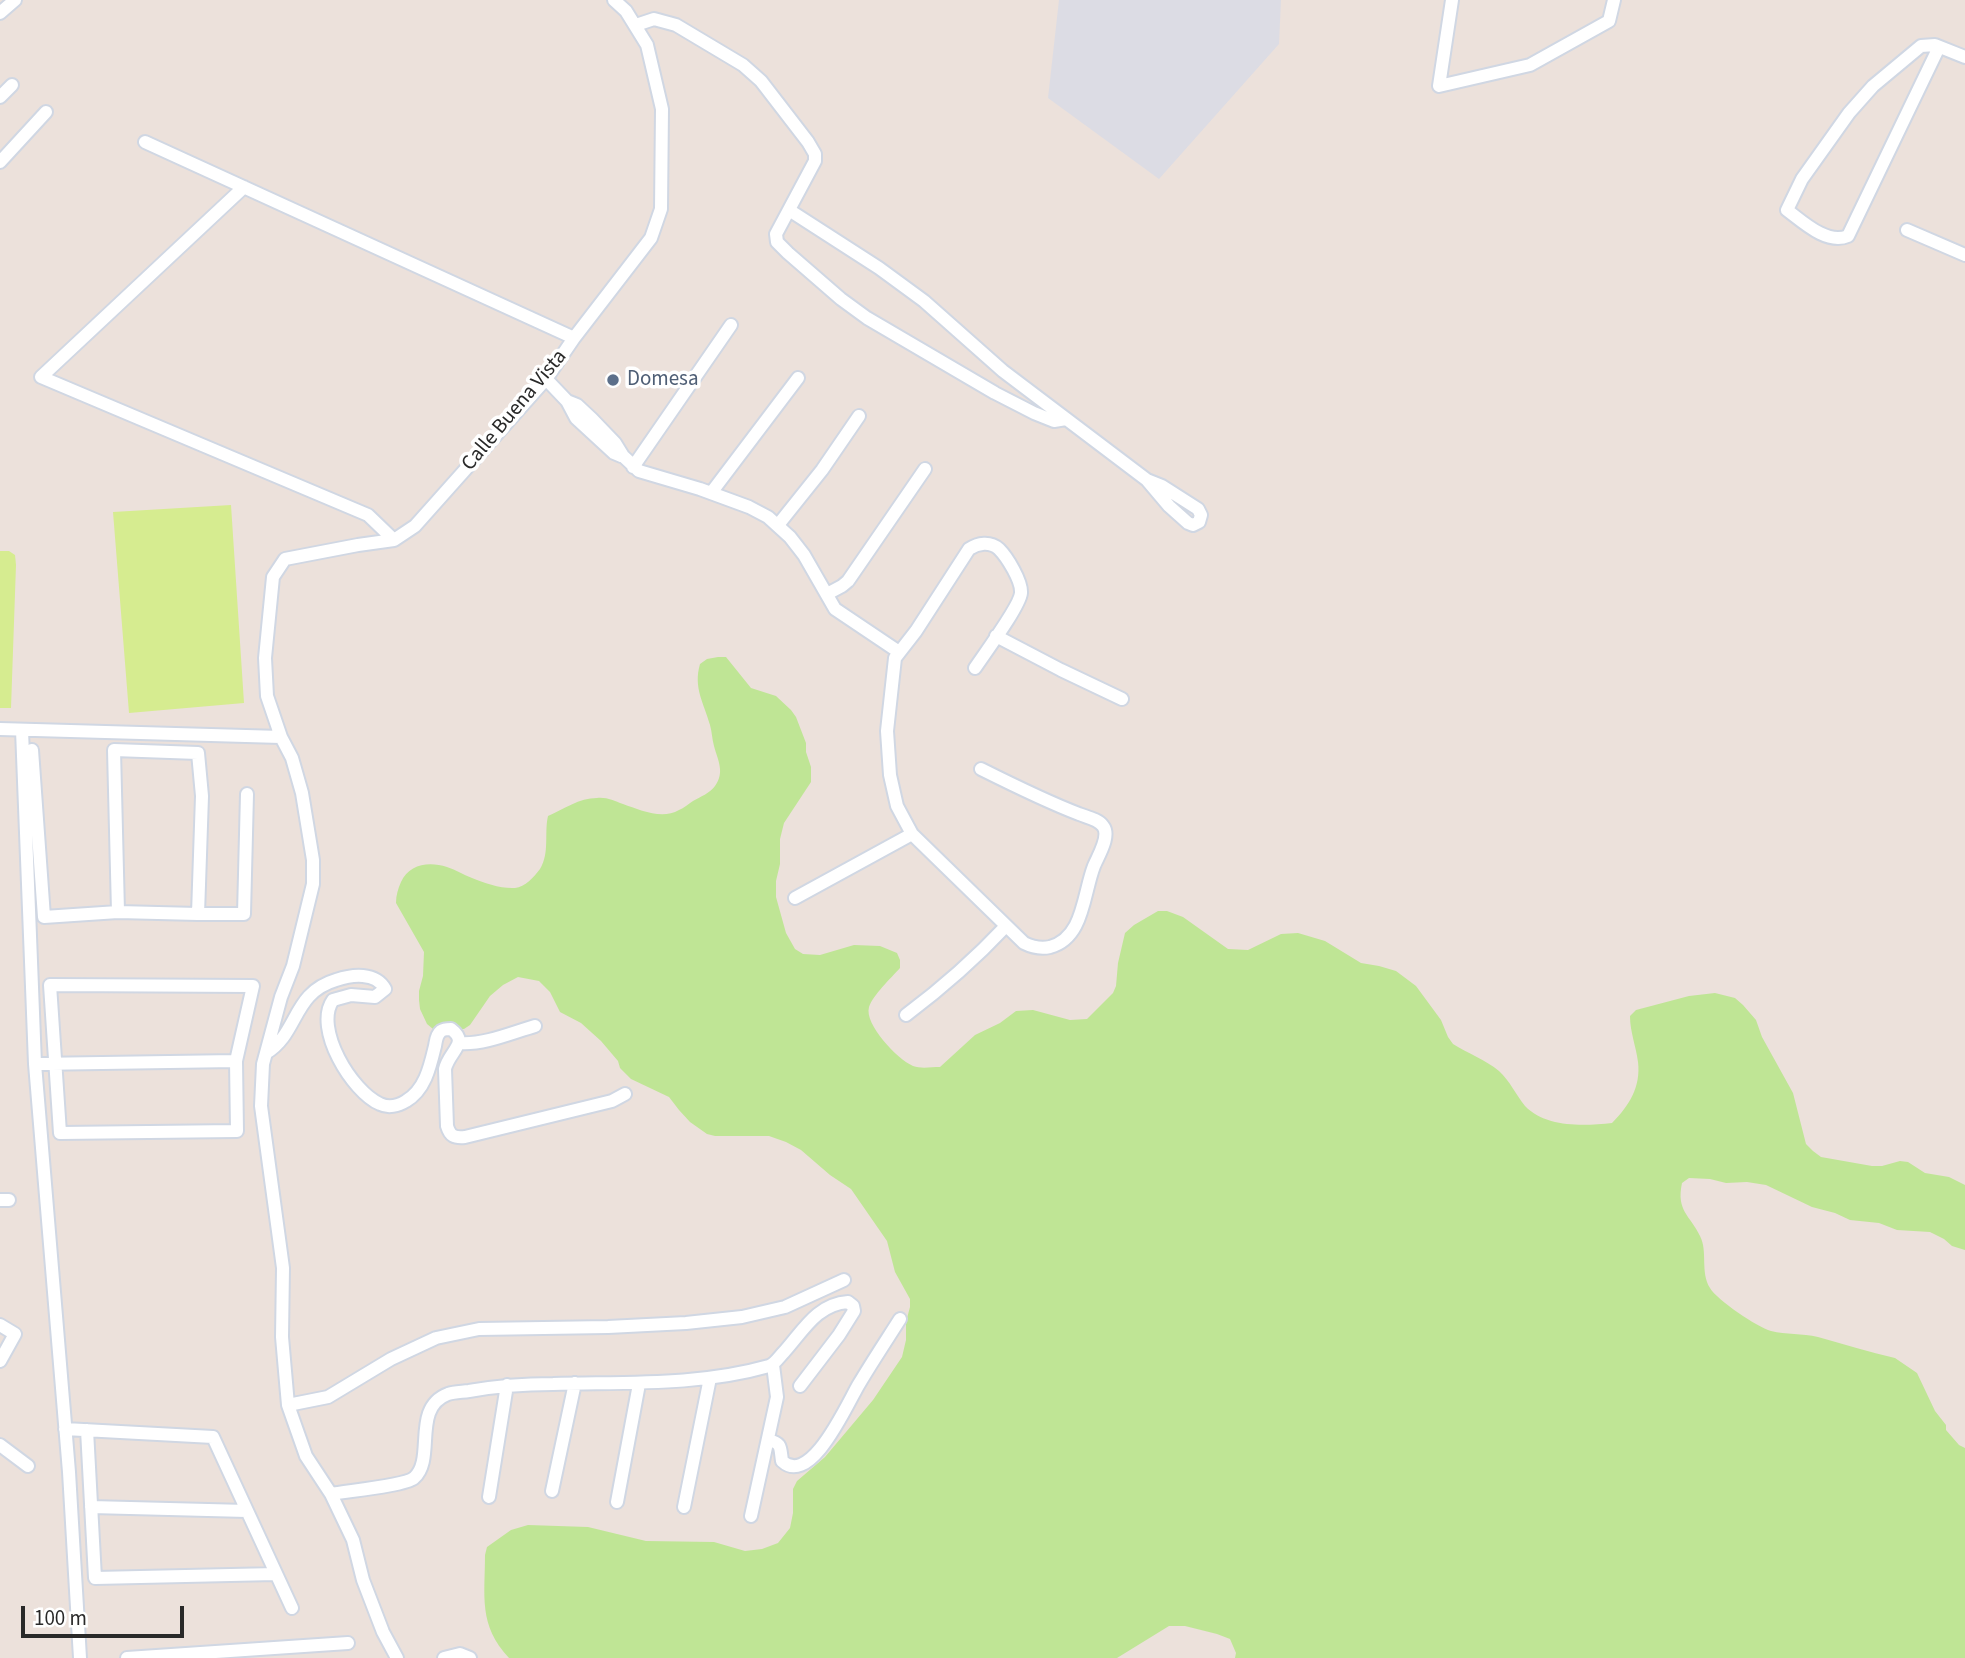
<!DOCTYPE html>
<style>
body{margin:0}
#map{position:relative;width:1965px;height:1658px;overflow:hidden;background:#ece1db;font-family:"Source Sans 3",sans-serif}
canvas{display:block}
.scale{position:absolute;left:21px;top:1606px;width:163px;height:32px;box-sizing:border-box;border:4px solid #292929;border-top:0;padding-left:9px;font-size:21px;line-height:24px;white-space:nowrap;color:#292929;-webkit-text-stroke:5px #fff;paint-order:stroke}
</style>
<div id="map">
<canvas width="1965" height="1658"></canvas>
<div class="scale">100 m</div>
</div>
<script>
const ctx = document.querySelector('canvas').getContext('2d');
ctx.lineJoin = 'round';
function paint(path, color) {
  ctx.fillStyle = color;
  ctx.fill(path, 'evenodd');
}
function strokePath(path, color, width, dash) {
  ctx.strokeStyle = color;
  ctx.lineWidth = width;
  ctx.lineCap = dash ? 'butt' : 'round';
  ctx.setLineDash(dash || []);
  ctx.stroke(path);
}
function label(font, color, halo, rows, align = 'center') {
  ctx.font = font + ' "Source Sans 3",sans-serif';
  ctx.lineWidth = 7;
  ctx.setLineDash([]);
  ctx.textBaseline = 'middle';
  ctx.strokeStyle = halo;
  ctx.fillStyle = color;
  for (const [text, x, y, turn = 0] of rows) {
    ctx.save();
    ctx.translate(x, y);
    ctx.rotate((+turn || 0) * Math.PI / 180);
    ctx.textAlign = isNaN(turn) ? turn : align;
    if (halo) ctx.strokeText(text, 0, 0);
    ctx.fillText(text, 0, 0);
    ctx.restore();
  }
}
paint(new Path2D(`
 M 1059,0 L 1281,0 L 1279,44 L 1159,179 L 1048,98 Z`), '#dcdce4');
paint(new Path2D(`
 M 718,657 L 726,657 L 751,688 L 776,696 L 791,710 L 796,717 L 806,743 L 806,752 L 811,767 L 811,782 L 784,823 L 780,839 L 780,864 L 776,881 L 776,897 L 786,933 L 795,949 L 803,954 L 820,955 L 854,945 L 880,946 L 897,953 L 900,960 L 900,968 C 891,978 873,995 869,1007 C 864,1024 897,1059 913,1066 C 921,1069 931,1067 940,1067 L 975,1035 L 1000,1023 L 1016,1011 L 1033,1010 L 1070,1020 L 1087,1019 L 1113,993 L 1116,986 L 1118,963 L 1125,933 L 1134,925 L 1158,911 L 1167,911 L 1183,917 L 1228,949 L 1248,950 L 1281,934 L 1298,933 L 1325,941 L 1361,963 L 1379,966 L 1396,971 L 1416,986 L 1441,1020 L 1448,1037 L 1453,1044 C 1467,1053 1486,1060 1499,1071 C 1510,1081 1516,1095 1525,1106 C 1546,1128 1584,1126 1612,1123 C 1629,1106 1641,1087 1638,1062 C 1636,1046 1630,1032 1630,1016 L 1636,1010 L 1689,996 L 1715,993 L 1735,998 L 1743,1005 L 1756,1020 L 1762,1037 L 1793,1093 L 1806,1144 L 1813,1151 L 1821,1157 L 1872,1166 L 1882,1166 L 1900,1161 L 1908,1162 L 1925,1173 L 1949,1177 L 1965,1185 L 1965,1250 L 1952,1246 L 1944,1239 L 1930,1232 L 1897,1230 L 1879,1223 L 1850,1220 L 1835,1213 L 1812,1207 L 1766,1185 L 1747,1182 L 1726,1183 L 1710,1179 L 1689,1178 L 1682,1183 C 1676,1211 1690,1215 1700,1236 C 1708,1251 1700,1272 1710,1288 C 1717,1300 1757,1327 1771,1331 C 1786,1335 1802,1333 1818,1337 C 1844,1344 1869,1352 1895,1358 L 1917,1373 L 1935,1411 L 1946,1425 L 1946,1430 L 1959,1445 L 1965,1448 L 1965,1658 L 1235,1658 L 1236,1653 L 1230,1639 L 1217,1634 L 1185,1626 L 1169,1626 L 1117,1658 L 509,1658 C 478,1625 485,1596 485,1555 L 487,1547 L 511,1530 L 528,1525 L 588,1527 L 646,1541 L 714,1542 L 745,1551 L 762,1549 L 778,1543 L 790,1528 L 793,1513 L 793,1489 L 797,1481 L 825,1457 L 873,1400 L 902,1357 L 906,1340 L 906,1322 L 910,1307 L 910,1299 L 895,1272 L 887,1241 L 851,1189 L 830,1175 L 801,1150 L 786,1142 L 769,1136 L 715,1136 L 707,1134 L 690,1122 L 679,1110 L 669,1097 L 631,1079 L 620,1068 L 618,1061 L 601,1041 L 581,1023 L 560,1012 L 550,992 L 539,981 L 518,977 L 503,985 L 490,996 L 470,1025 L 464,1029 L 433,1029 L 427,1024 L 420,1009 L 419,1000 L 419,991 L 423,976 L 424,952 L 396,903 C 396,895 398,889 401,882 C 409,864 429,861 447,867 C 456,870 464,875 472,878 C 484,883 502,889 515,888 C 525,887 534,877 540,869 C 550,853 544,833 548,816 C 564,809 579,798 597,798 C 607,797 614,801 623,804 C 640,810 662,820 679,810 C 684,808 688,804 693,801 C 700,797 710,793 715,786 C 725,772 718,761 714,746 C 712,739 712,732 710,725 C 704,703 693,688 700,664 L 707,659 Z`), '#bfe595');
paint(new Path2D(`
 M 231,505 L 244,703 L 129,713 L 113,512 Z
 M 0,551 L 9,551 L 15,555 L 16,565 L 11,708 L 0,708 Z`), '#d6ec90');
const street = new Path2D(`
 M 1452,0 L 1439,86 L 1530,65 L 1609,21 L 1614,0
 M 0,13 L 15,0
 M 636,25 L 654,19 L 676,25 L 743,65 L 761,81 L 808,142 L 815,154 L 815,161 L 776,234 L 777,242 L 788,253 L 841,299 L 867,318 L 995,393 L 1034,413 L 1054,421 L 1066,419
 M 1939,47 L 1848,236 C 1827,245 1803,222 1787,210 L 1802,179 L 1849,113 L 1873,86 L 1921,46 L 1935,45 L 1965,57
 M 0,97 L 12,85
 M 145,142 L 574,338
 M 0,162 L 46,112
 M 244,187 L 41,377 L 368,515 L 394,540
 M 789,210 L 879,268 L 924,301 L 1003,371 L 1147,480 L 1169,506 L 1188,523 L 1193,525 L 1199,522 L 1201,515 L 1198,509 L 1162,486 L 1147,480
 M 1907,230 L 1965,255
 M 546,379 L 567,401 L 576,418 L 614,453 L 621,456
 M 567,401 L 577,405 L 592,419 L 615,443 L 623,456 L 639,471 L 700,489 L 749,507 L 768,517 L 790,537 L 804,555 L 835,609 L 899,652
 M 633,467 L 731,325
 M 711,493 L 798,378
 M 778,525 L 822,470 L 859,416
 M 827,594 L 842,586 L 848,581 L 925,469
 M 996,636 L 1061,670 L 1122,699
 M 975,668 C 985,653 1020,606 1021,593 C 1022,581 1007,557 999,549 C 990,541 978,543 969,549 L 916,631 L 895,658 L 887,731 L 890,775 L 897,806 L 912,834 L 1024,943 C 1032,947 1040,949 1050,947 C 1084,938 1083,894 1094,866 C 1098,856 1111,836 1103,826 C 1098,819 1086,817 1079,814 C 1045,801 1013,785 981,769
 M 0,729 L 281,737
 M 22,730 L 35,1064 L 69,1472 L 80,1658
 M 32,750 L 44,917 L 118,912 L 114,750 L 198,753 L 202,796 L 198,914 L 244,914 L 247,794
 M 795,898 L 912,834
 M 118,912 L 198,914
 M 50,985 L 253,986 L 236,1061 L 237,1131 L 60,1133 Z
 M 906,1015 C 942,988 975,959 1006,926
 M 459,1043 C 484,1045 511,1033 535,1026
 M 266,1053 C 299,1033 292,993 336,980 C 345,977 353,975 363,976 C 373,977 380,980 385,989 L 375,997 L 351,995 L 333,1000 C 313,1028 352,1092 380,1104 C 388,1108 398,1106 406,1101 C 425,1090 430,1067 435,1046 C 436,1041 436,1035 441,1031 C 444,1029 447,1029 451,1029 C 470,1043 449,1051 445,1069 L 447,1126 C 450,1136 454,1138 465,1137 L 612,1101 L 625,1094
 M 35,1064 L 236,1061
 M 0,1200 L 9,1200
 M 0,1325 L 15,1334 L 0,1361
 M 288,1405 L 328,1397 L 391,1359 L 436,1338 L 479,1329 L 608,1327 L 686,1323 L 742,1317 L 785,1307 L 844,1280
 M 65,1429 L 213,1437 L 292,1608
 M 87,1430 L 95,1578 L 276,1574
 M 768,1440 C 782,1443 780,1447 782,1461 C 811,1488 848,1402 859,1384 C 872,1362 886,1341 900,1319
 M 0,1445 L 28,1466
 M 552,1491 L 575,1383
 M 331,1494 C 346,1491 404,1486 414,1478 C 436,1459 411,1408 448,1394 C 454,1392 462,1392 469,1391 C 497,1386 524,1384 553,1384 C 625,1382 699,1386 769,1366 C 775,1364 779,1357 784,1352 C 803,1331 817,1304 848,1302 L 853,1306 L 854,1311 L 839,1335 L 800,1386
 M 489,1497 L 507,1385
 M 617,1502 L 639,1384
 M 91,1507 L 247,1511
 M 684,1507 L 710,1378
 M 751,1516 L 777,1397 L 773,1365
 M 127,1658 L 348,1643
 M 397,1658 L 383,1632 L 363,1580 L 353,1540 L 331,1494 L 306,1456 L 288,1405 L 282,1337 L 283,1268 L 261,1106 L 263,1064 L 281,997 L 293,966 L 313,884 L 313,860 L 302,793 L 292,758 L 281,737 L 267,696 L 265,658 L 273,577 L 285,559 L 358,545 L 394,540 L 415,526 L 546,379 L 574,338 L 651,238 L 661,209 L 662,109 L 647,45 L 626,11 L 614,0
 M 444,1658 L 460,1654 L 470,1658`);
strokePath(street, '#d0d7e3', 16);
strokePath(street, '#fff', 12);
for (const [x, y, r, color] of [
 [613,380,7,"#5c6f8a"]
]) {
  const dot = new Path2D();
  dot.arc(x, y, r, 0, 2 * Math.PI);
  ctx.fillStyle = color;
  ctx.fill(dot);
  strokePath(dot, '#fff', 2.5);
}
label('21px', '#4e5e75', '#fff', [
 ["Domesa",627,380]
], 'left');
label('21px', '#292929', '#fff', [
 ["Calle Buena Vista",515,411,-50]
]);
</script>
